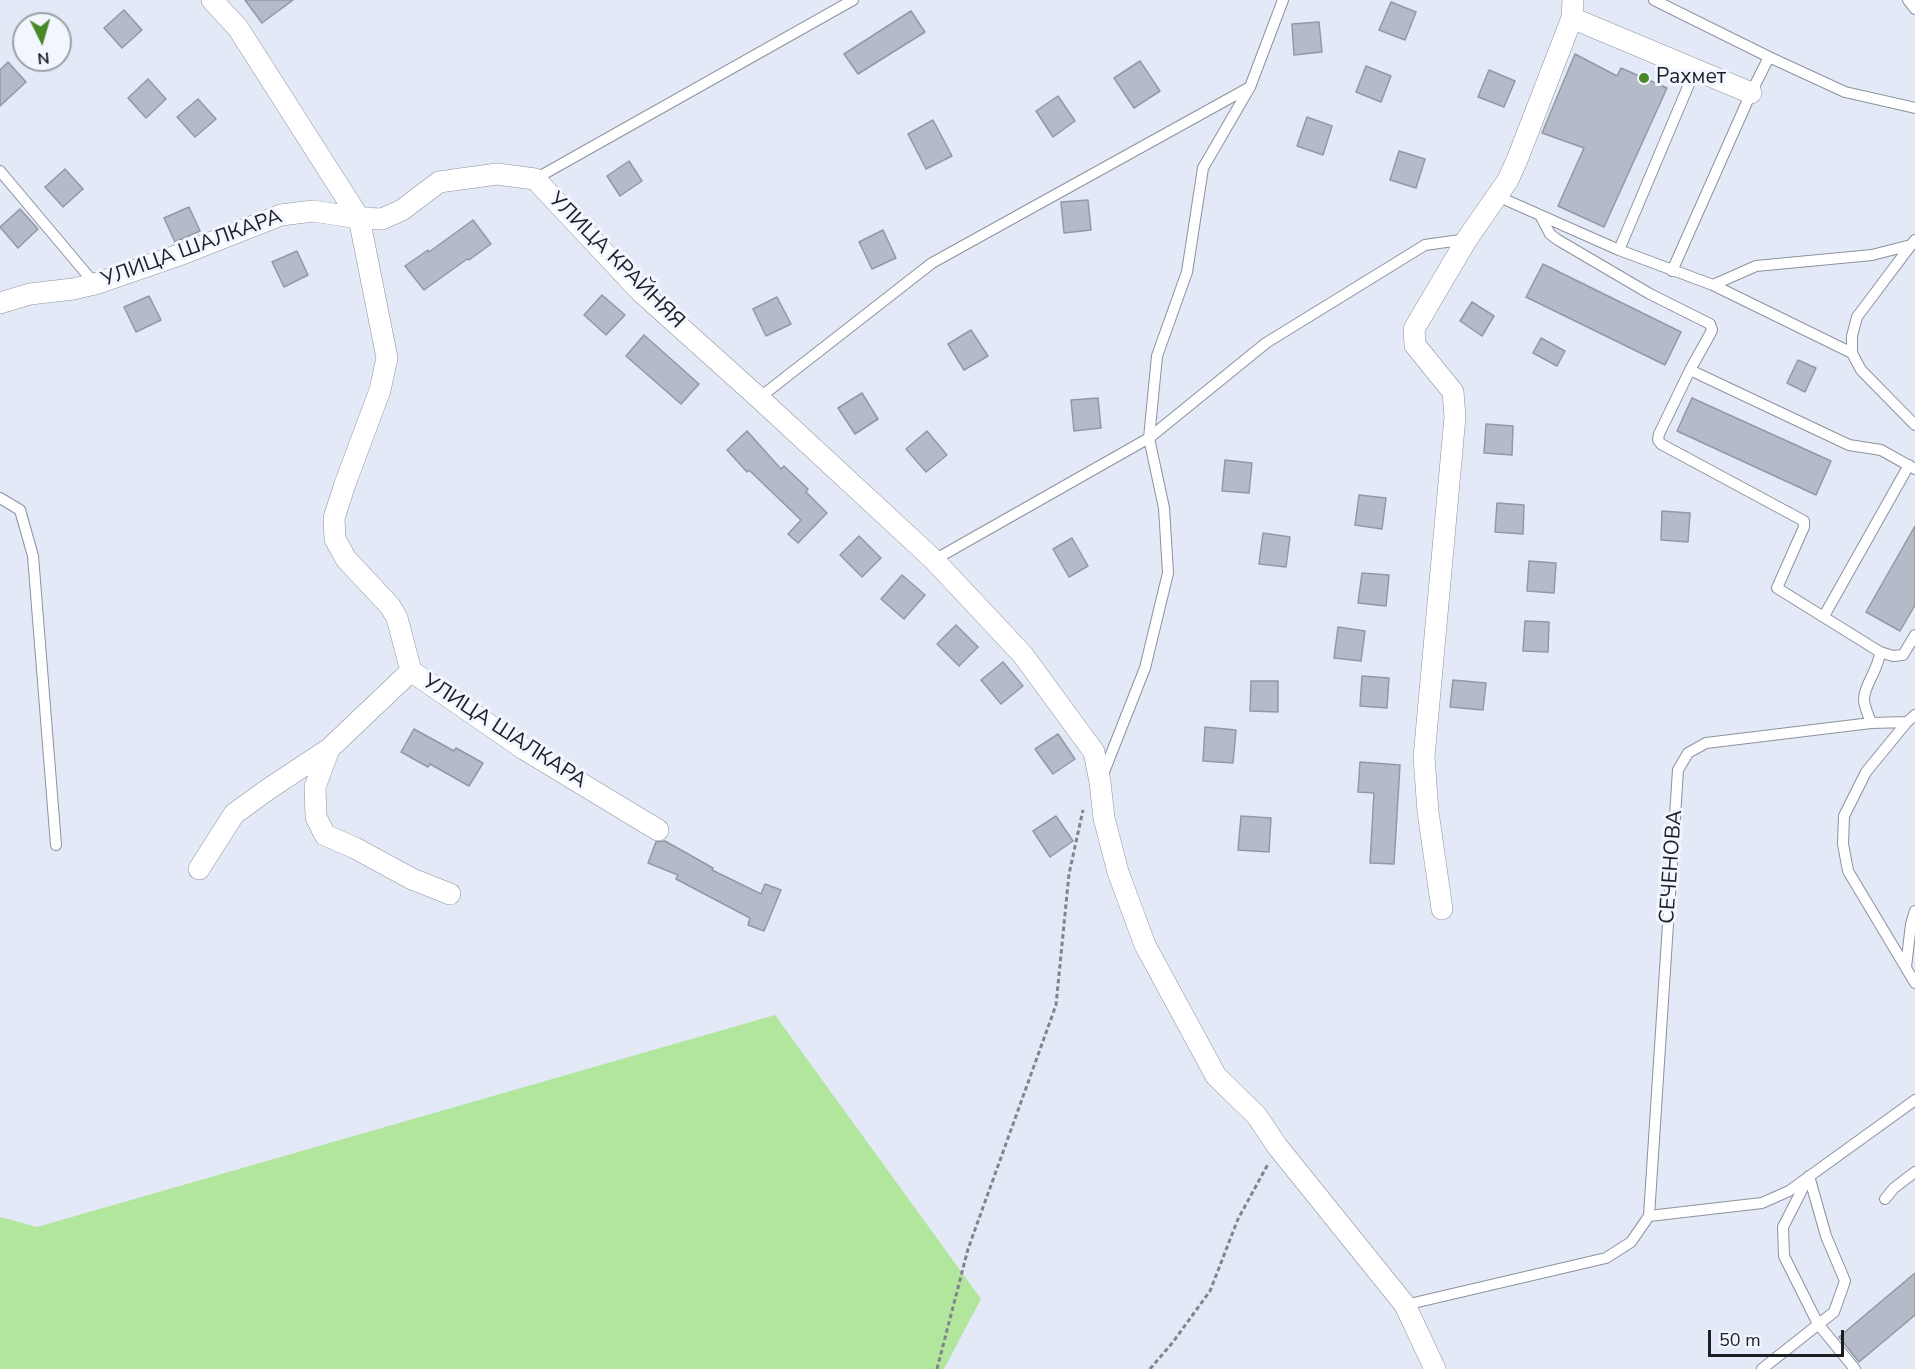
<!DOCTYPE html>
<meta charset="utf-8">
<style>
body{margin:0}
#map{position:relative;width:1915px;height:1369px;overflow:hidden;background:#e3e9f7;font-family:"Nunito Sans",sans-serif}
canvas{display:block}
.north{position:absolute;left:12px;top:12px;width:60px;height:60px;box-sizing:border-box;background:#f2f6ff;border:2px solid #9ca0a7;border-radius:50%;rotate:175deg;font-size:16px;font-weight:700;line-height:24px;text-align:center;color:#1c1e24}
.north::after{content:'';display:block;margin:auto;width:21px;height:27px;background:#488829;clip-path:polygon(50% 0,100% 100%,50% 72%,0 100%)}
.scale{position:absolute;left:1708px;top:1330px;width:136px;height:27px;box-sizing:border-box;border:3px solid #1c1e24;border-top:0;padding-left:8px;font-size:18px;line-height:21px;white-space:nowrap;color:#1c1e24;-webkit-text-stroke:4px #f2f6ff;paint-order:stroke}
</style>
<div id="map">
<canvas width="1915" height="1369"></canvas>
<div class="north">N</div>
<div class="scale">50 m</div>
</div>
<script>
const ctx = document.querySelector('canvas').getContext('2d');
ctx.lineJoin = 'round';
function paint(path, color) {
  ctx.fillStyle = color;
  ctx.fill(path, 'evenodd');
}
function strokePath(path, color, width, dash) {
  ctx.strokeStyle = color;
  ctx.lineWidth = width;
  ctx.lineCap = dash ? 'butt' : 'round';
  ctx.setLineDash(dash || []);
  ctx.stroke(path);
}
function label(font, color, halo, rows, align = 'center') {
  ctx.font = font + ' "Nunito Sans",sans-serif';
  ctx.lineWidth = 6;
  ctx.setLineDash([]);
  ctx.textBaseline = 'middle';
  ctx.strokeStyle = halo;
  ctx.fillStyle = color;
  for (const [text, x, y, turn = 0] of rows) {
    ctx.save();
    ctx.translate(x, y);
    ctx.rotate((+turn || 0) * Math.PI / 180);
    ctx.textAlign = isNaN(turn) ? turn : align;
    if (halo) ctx.strokeText(text, 0, 0);
    ctx.fillText(text, 0, 0);
    ctx.restore();
  }
}
paint(new Path2D(`
 M 775,1015 L 981,1299 L 944,1369 L 0,1369 L 0,1217 L 37,1227 Z`), '#b1e69c');
const building = new Path2D(`
 M 245,0 L 293,0 L 262,23 Z
 M 1391,2 L 1416,12 L 1405,40 L 1379,30 Z
 M 124,10 L 142,30 L 122,48 L 104,28 Z
 M 911,11 L 925,32 L 858,74 L 844,54 Z
 M 1319,22 L 1322,52 L 1294,55 L 1292,24 Z
 M 1575,54 L 1617,76 L 1621,68 L 1667,88 L 1604,227 L 1558,206 L 1584,148 L 1542,133 Z
 M 1140,61 L 1160,91 L 1134,108 L 1114,78 Z
 M 8,62 L 26,82 L 0,106 L 0,70 Z
 M 1366,66 L 1391,76 L 1381,102 L 1356,92 Z
 M 1489,70 L 1515,81 L 1504,107 L 1478,97 Z
 M 148,79 L 166,99 L 146,118 L 128,98 Z
 M 1058,96 L 1075,121 L 1053,137 L 1036,111 Z
 M 198,99 L 216,119 L 195,137 L 177,117 Z
 M 1307,117 L 1332,126 L 1323,155 L 1297,146 Z
 M 933,120 L 952,156 L 926,169 L 908,134 Z
 M 1399,151 L 1425,159 L 1416,188 L 1390,180 Z
 M 629,161 L 642,181 L 620,196 L 607,176 Z
 M 65,169 L 83,189 L 63,207 L 45,187 Z
 M 1088,200 L 1091,230 L 1064,233 L 1061,202 Z
 M 189,207 L 200,231 L 175,242 L 164,218 Z
 M 20,209 L 38,229 L 18,248 L 0,227 Z
 M 473,220 L 491,244 L 469,260 L 467,259 L 424,290 L 405,266 L 428,250 L 429,252 Z
 M 883,230 L 896,258 L 872,269 L 859,242 Z
 M 297,251 L 308,275 L 284,287 L 272,262 Z
 M 1543,264 L 1681,332 L 1665,365 L 1526,297 Z
 M 602,295 L 625,315 L 606,335 L 584,315 Z
 M 149,296 L 161,320 L 136,332 L 124,307 Z
 M 777,297 L 791,324 L 766,336 L 753,309 Z
 M 1472,302 L 1494,316 L 1482,336 L 1460,321 Z
 M 971,330 L 988,356 L 964,370 L 948,344 Z
 M 644,335 L 699,384 L 681,404 L 626,356 Z
 M 1541,338 L 1565,351 L 1557,366 L 1533,353 Z
 M 1798,360 L 1816,368 L 1805,392 L 1787,383 Z
 M 862,393 L 878,419 L 855,434 L 838,408 Z
 M 1098,398 L 1101,428 L 1074,431 L 1071,400 Z
 M 1692,398 L 1831,461 L 1816,495 L 1677,431 Z
 M 1486,424 L 1513,426 L 1512,455 L 1484,453 Z
 M 747,431 L 781,469 L 784,466 L 808,489 L 806,492 L 827,513 L 798,543 L 788,534 L 801,520 L 749,470 L 747,472 L 727,450 Z
 M 927,431 L 947,455 L 926,472 L 906,449 Z
 M 1225,460 L 1252,463 L 1249,493 L 1222,491 Z
 M 1359,495 L 1386,498 L 1382,529 L 1355,525 Z
 M 1497,503 L 1524,505 L 1523,534 L 1495,532 Z
 M 1662,511 L 1690,513 L 1688,542 L 1661,540 Z
 M 1915,526 L 1915,605 L 1900,631 L 1866,612 Z
 M 1263,533 L 1290,537 L 1286,567 L 1259,564 Z
 M 859,536 L 881,558 L 862,577 L 840,555 Z
 M 1072,538 L 1088,566 L 1069,577 L 1053,549 Z
 M 1529,561 L 1556,563 L 1554,593 L 1527,591 Z
 M 1362,573 L 1389,575 L 1386,606 L 1358,603 Z
 M 902,575 L 925,595 L 904,619 L 881,599 Z
 M 1525,621 L 1549,622 L 1548,652 L 1523,651 Z
 M 956,625 L 978,647 L 959,666 L 937,644 Z
 M 1338,627 L 1365,631 L 1361,661 L 1334,658 Z
 M 1003,662 L 1023,686 L 1001,704 L 981,680 Z
 M 1362,676 L 1389,678 L 1387,708 L 1360,706 Z
 M 1453,680 L 1486,683 L 1483,710 L 1450,707 Z
 M 1251,681 L 1278,681 L 1278,712 L 1250,711 Z
 M 1205,727 L 1236,730 L 1233,763 L 1203,761 Z
 M 414,729 L 454,751 L 456,748 L 483,763 L 469,786 L 430,764 L 428,767 L 401,752 Z
 M 1058,734 L 1075,759 L 1053,774 L 1035,749 Z
 M 1360,762 L 1400,765 L 1394,864 L 1370,863 L 1374,793 L 1358,792 Z
 M 1056,816 L 1073,841 L 1050,857 L 1033,831 Z
 M 1241,816 L 1271,818 L 1269,852 L 1238,850 Z
 M 665,841 L 713,868 L 712,870 L 761,894 L 765,884 L 781,890 L 764,931 L 748,925 L 750,918 L 676,879 L 678,875 L 648,863 L 656,842 Z
 M 1915,1273 L 1915,1315 L 1859,1362 L 1839,1337 Z`);
paint(building, '#b4bac8');
strokePath(building, '#9298a5', 1.5);
const lane = new Path2D(`
 M 1654,0 L 1769,57 L 1845,92 L 1915,108
 M 1908,0 L 1915,9
 M 0,171 L 95,284
 M 535,179 L 853,0
 M 1497,196 L 1619,250 L 1713,285 L 1852,353 L 1861,370 L 1915,425
 M 1540,215 L 1550,234 L 1558,240 L 1650,294 L 1710,324 L 1712,330 L 1710,334 L 1690,370 L 1849,445 L 1881,450 L 1915,469
 M 1619,250 L 1695,70
 M 1672,271 L 1751,93 L 1769,57
 M 1713,285 L 1756,266 L 1872,255 L 1911,245 L 1915,240
 M 1852,353 L 1852,336 L 1857,317 L 1911,245
 M 1690,370 L 1659,434 L 1658,440 L 1661,444 L 1804,521 L 1804,527 L 1777,588 L 1880,652 C 1879,669 1864,685 1864,699 C 1864,707 1869,716 1871,723
 M 759,398 L 932,263 L 1250,87 L 1283,0
 M 0,498 L 20,510 L 33,556 L 56,845
 M 934,560 L 1149,438 L 1266,343 L 1425,245 L 1467,239
 M 1824,616 L 1909,465
 M 1880,652 L 1893,656 L 1903,655 L 1915,635
 M 1907,722 L 1866,772 L 1844,816 L 1843,844 L 1848,871 L 1915,983
 M 1102,777 L 1145,668 L 1168,573 L 1164,508 L 1149,438 L 1157,356 L 1187,272 L 1203,168 L 1250,87
 M 1906,967 L 1911,924 L 1915,911
 M 1808,1178 L 1783,1227 L 1784,1256 L 1818,1324 L 1855,1369
 M 1885,1199 L 1894,1188 L 1915,1172
 M 1649,1216 L 1678,770 L 1688,753 L 1706,743 L 1871,723 L 1907,722 L 1915,715
 M 1405,1305 L 1606,1258 L 1631,1242 L 1649,1216 L 1762,1203 L 1789,1191 L 1915,1100
 M 1762,1369 L 1834,1312 L 1845,1281 L 1826,1236 L 1809,1176`);
const street = new Path2D(`
 M 212,0 L 238,28 L 359,218 L 382,219 L 402,210 L 439,182 L 497,174 L 535,179 L 641,292 L 759,398 L 934,560 L 1023,655 L 1094,752 L 1100,782 L 1104,818 L 1118,872 L 1145,945 L 1216,1076 L 1257,1116 L 1277,1146 L 1405,1305 L 1435,1369
 M 1572,18 L 1751,93
 M 0,303 L 30,294 L 73,289 L 95,284 L 182,254 L 281,215 L 313,211 L 359,218 L 387,358 L 380,390 L 345,484 L 334,518 L 335,539 L 346,559 L 390,606 L 397,618 L 411,671 L 524,749 L 658,830
 M 329,749 L 315,787 L 316,817 L 325,835 L 355,848 L 412,879 L 450,894
 M 199,869 L 234,814 L 267,790 L 329,749 L 411,671
 M 1442,909 L 1428,812 L 1424,757 L 1455,417 L 1453,392 L 1415,345 L 1414,329 L 1467,239 L 1508,180 L 1517,160 L 1572,18 L 1573,0`);
strokePath(lane, '#8d929f', 12);
strokePath(street, '#8d929f', 22);
strokePath(new Path2D(`
 M 937,1369 L 968,1249 L 1056,1005 L 1069,874 L 1083,810
 M 1150,1369 L 1173,1342 L 1210,1291 L 1238,1219 L 1268,1164`), '#80848e', 3, [4.5, 3]);
strokePath(lane, '#fff', 10);
strokePath(street, '#fff', 21);
for (const [x, y, r, color] of [
 [1644,78,6,"#488829"]
]) {
  const dot = new Path2D();
  dot.arc(x, y, r, 0, 2 * Math.PI);
  ctx.fillStyle = color;
  ctx.fill(dot);
  strokePath(dot, '#f2f6ff', 2);
}
label('21px', '#1c1e24', '#f2f6ff', [
 ["Рахмет",1656,78]
], 'left');
label('21px', '#1c1e24', '#f2f6ff', [
 ["УЛИЦА ШАЛКАРА",192,249,-20],
 ["УЛИЦА КРАЙНЯЯ",616,261,45],
 ["УЛИЦА ШАЛКАРА",504,732,33],
 ["СЕЧЕНОВА",1672,867,-86]
]);
</script>
